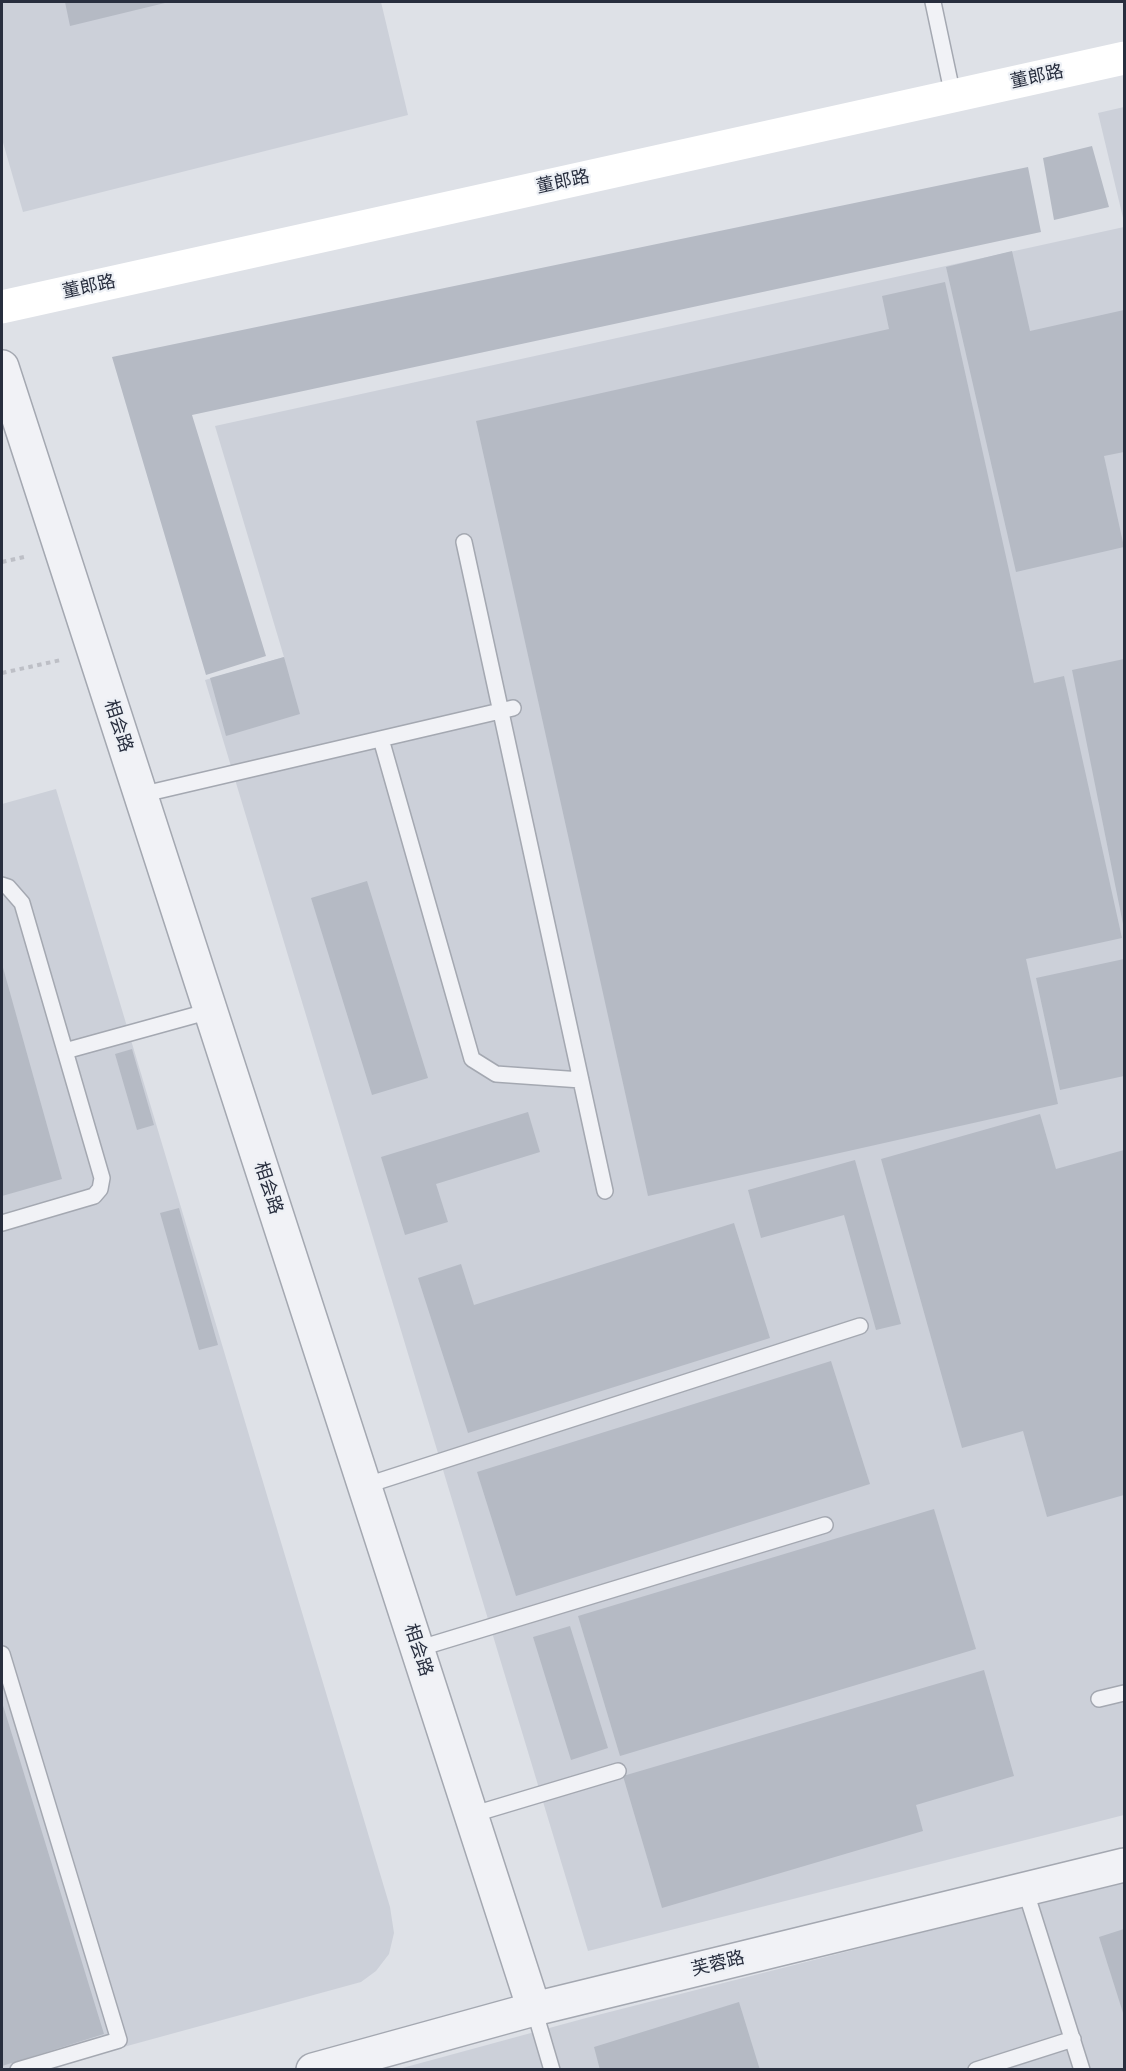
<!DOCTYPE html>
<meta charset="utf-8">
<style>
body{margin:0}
#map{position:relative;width:1126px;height:2071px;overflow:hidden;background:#dee1e7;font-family:Karla,sans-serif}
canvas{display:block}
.frame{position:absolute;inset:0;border:3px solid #282e3e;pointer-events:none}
</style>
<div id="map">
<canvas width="1126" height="2071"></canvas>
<div class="frame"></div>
</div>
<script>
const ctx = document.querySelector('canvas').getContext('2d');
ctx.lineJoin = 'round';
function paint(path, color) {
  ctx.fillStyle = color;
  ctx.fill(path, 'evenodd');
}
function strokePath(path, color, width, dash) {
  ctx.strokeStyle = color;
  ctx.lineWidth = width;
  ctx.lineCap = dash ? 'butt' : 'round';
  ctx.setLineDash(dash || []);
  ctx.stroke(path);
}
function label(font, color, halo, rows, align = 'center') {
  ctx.font = font + ' Karla,"Noto Sans SC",sans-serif';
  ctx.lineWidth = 4.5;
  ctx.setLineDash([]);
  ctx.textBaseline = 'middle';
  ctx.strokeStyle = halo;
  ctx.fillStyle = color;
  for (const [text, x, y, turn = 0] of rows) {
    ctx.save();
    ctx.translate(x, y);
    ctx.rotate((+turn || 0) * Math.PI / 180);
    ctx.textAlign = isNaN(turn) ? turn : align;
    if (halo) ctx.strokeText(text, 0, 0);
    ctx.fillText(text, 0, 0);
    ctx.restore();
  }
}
paint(new Path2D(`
 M 2,2 L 381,2 L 408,115 L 23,212 L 2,139 Z
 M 1124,107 L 1124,222 L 1098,113 Z
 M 1124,227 L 1124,1815 L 588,1951 L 205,680 L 284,657 L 215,426 Z
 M 56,789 L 390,1907 L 394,1933 L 389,1954 L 376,1971 L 361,1982 L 43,2069 L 2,2070 L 2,804 Z
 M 1124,1881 L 1124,2069 L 395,2070 L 586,2018 Z`), '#ccd0d9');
paint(new Path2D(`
 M 65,2 L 169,2 L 70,26 Z
 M 1092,146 L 1109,207 L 1054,220 L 1043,158 Z
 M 1028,167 L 1041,232 L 192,415 L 266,656 L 206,675 L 112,357 Z
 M 1012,251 L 1030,331 L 1124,310 L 1124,452 L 1104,456 L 1124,547 L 1016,572 L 946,267 Z
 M 945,282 L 1034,683 L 1064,676 L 1122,938 L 1026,959 L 1058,1104 L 648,1196 L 476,421 L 889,329 L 882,296 Z
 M 284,657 L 300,714 L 226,736 L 210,678 Z
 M 1124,659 L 1124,923 L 1123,924 L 1072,670 Z
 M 367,881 L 428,1078 L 372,1095 L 311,898 Z
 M 1124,959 L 1124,1076 L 1060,1090 L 1036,978 Z
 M 2,964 L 62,1179 L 2,1196 Z
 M 132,1049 L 154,1125 L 137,1130 L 115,1054 Z
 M 528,1112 L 540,1152 L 436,1184 L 448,1222 L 405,1235 L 381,1157 Z
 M 1040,1114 L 1056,1169 L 1124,1150 L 1124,1495 L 1047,1517 L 1023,1431 L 962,1448 L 881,1159 Z
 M 855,1160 L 901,1324 L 876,1330 L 844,1215 L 761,1238 L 748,1190 Z
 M 179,1208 L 218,1345 L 199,1350 L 160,1213 Z
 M 734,1223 L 770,1338 L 468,1433 L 418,1278 L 461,1264 L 474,1305 Z
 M 831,1361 L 870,1484 L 516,1596 L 477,1472 Z
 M 934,1509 L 976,1649 L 620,1756 L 578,1616 Z
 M 570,1626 L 608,1748 L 571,1760 L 533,1637 Z
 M 984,1670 L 1014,1776 L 916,1805 L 923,1831 L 662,1908 L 623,1776 Z
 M 2,1702 L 104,2034 L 2,2066 Z
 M 1124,1929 L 1124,2016 L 1099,1937 Z
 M 739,2002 L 760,2070 L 600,2070 L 594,2047 Z`), '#b5bac4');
const service = new Path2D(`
 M 933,2 L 953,96
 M 464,542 L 605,1191
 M 381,739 L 472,1059 L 496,1074 L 581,1080
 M 140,795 L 513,708
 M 2,885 L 8,887 L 22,903 L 102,1178 L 100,1189 L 94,1196 L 2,1223
 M 65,1051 L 210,1011
 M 364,1486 L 860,1326
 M 417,1649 L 825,1525
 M 2,1654 L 119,2040 L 18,2070
 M 1099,1699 L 1124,1693
 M 471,1815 L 618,1771
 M 1025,1889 L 1082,2070
 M 534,2009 L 552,2070
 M 976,2070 L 1073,2039`);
const tertiary = new Path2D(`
 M 2,367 L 534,2009
 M 313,2070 L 534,2009 L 1124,1865`);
strokePath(service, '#a4a8b1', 18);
strokePath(tertiary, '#a4a8b1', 36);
strokePath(new Path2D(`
 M 2,562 L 28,556
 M 2,673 L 61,660`), '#bdbfc6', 4, [4.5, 4.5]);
strokePath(service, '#f1f2f6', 15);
strokePath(tertiary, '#f1f2f6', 33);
strokePath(new Path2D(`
 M 2,307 L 1124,58`), '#fff', 33);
label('18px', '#282e3e', '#edf0f5', [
 ["董郎路",1037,77,-12],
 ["董郎路",563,182,-12],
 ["董郎路",89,287,-12],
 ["相会路",118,726,72],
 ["相会路",268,1188,72],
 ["相会路",418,1650,72],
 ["芙蓉路",718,1964,-14]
]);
</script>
